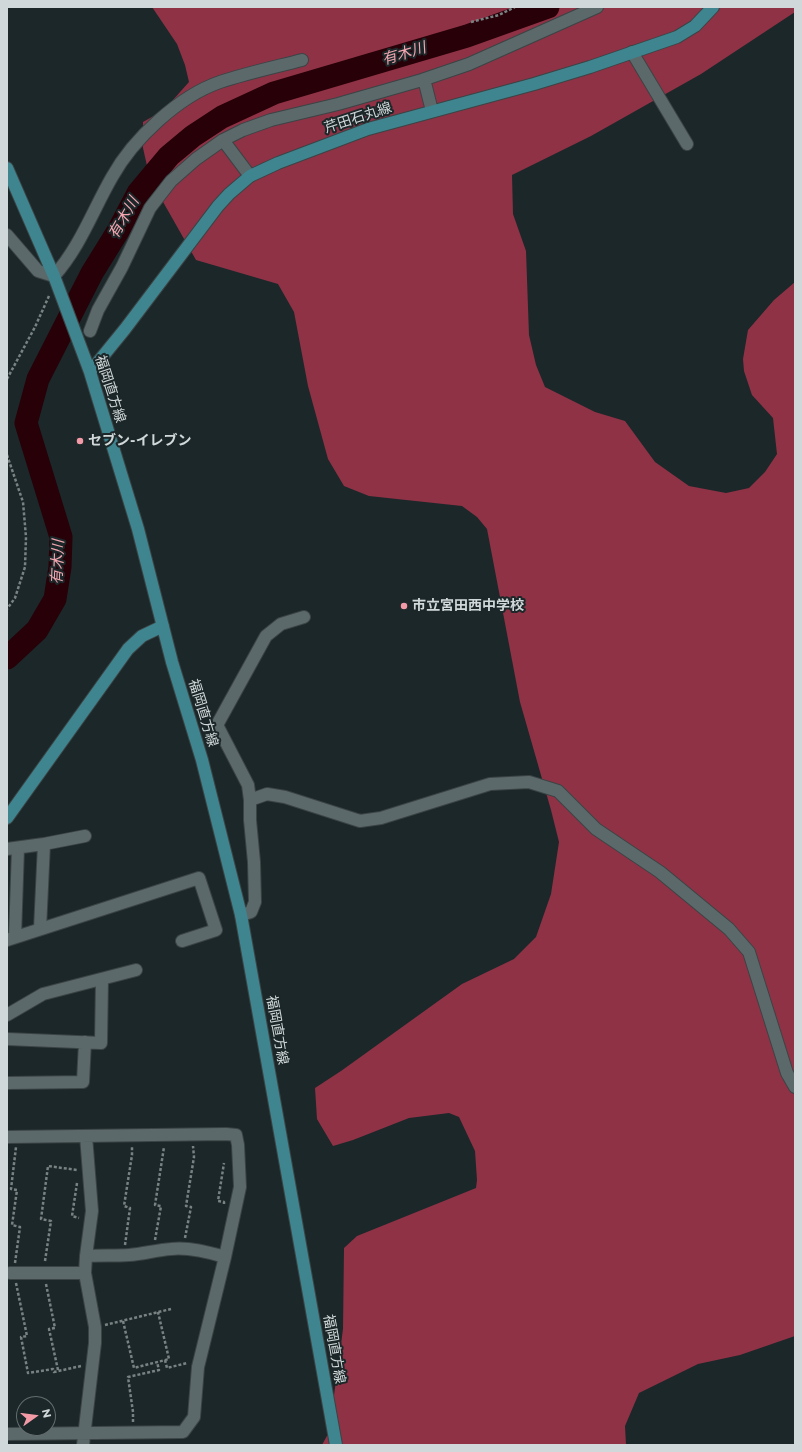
<!DOCTYPE html>
<meta charset="utf-8">
<style>
body{margin:0}
#map{position:relative;width:802px;height:1452px;overflow:hidden;background:#1c2729;font-family:Montserrat,sans-serif}
canvas{display:block}
.frame{position:absolute;inset:0;border:8px solid #d1d8d9;pointer-events:none}
.north{position:absolute;left:16px;top:1396px;width:40px;height:40px;box-sizing:border-box;background:#1c2729;border:1px solid #646e6f;border-radius:50%;rotate:76deg;font-size:11px;font-weight:700;line-height:16px;text-align:center;color:#d1d8d9}
.north::after{content:'';display:block;margin:auto;width:14px;height:18px;background:#f39aa7;clip-path:polygon(50% 0,100% 100%,50% 72%,0 100%)}
</style>
<div id="map">
<canvas width="802" height="1452"></canvas>
<div class="frame"></div>
<div class="north">N</div>
</div>
<script>
const ctx = document.querySelector('canvas').getContext('2d');
ctx.lineJoin = 'round';
function paint(path, color) {
  ctx.fillStyle = color;
  ctx.fill(path, 'evenodd');
}
function strokePath(path, color, width, dash) {
  ctx.strokeStyle = color;
  ctx.lineWidth = width;
  ctx.lineCap = dash ? 'butt' : 'round';
  ctx.setLineDash(dash || []);
  ctx.stroke(path);
}
function label(font, color, halo, rows, align = 'center') {
  ctx.font = font + ' Montserrat,"Noto Sans JP",sans-serif';
  ctx.lineWidth = 4;
  ctx.setLineDash([]);
  ctx.textBaseline = 'middle';
  ctx.strokeStyle = halo;
  ctx.fillStyle = color;
  for (const [text, x, y, turn = 0] of rows) {
    ctx.save();
    ctx.translate(x, y);
    ctx.rotate((+turn || 0) * Math.PI / 180);
    ctx.textAlign = isNaN(turn) ? turn : align;
    if (halo) ctx.strokeText(text, 0, 0);
    ctx.fillText(text, 0, 0);
    ctx.restore();
  }
}
paint(new Path2D(`
 M 152,7 L 795,7 L 795,12 L 701,74 L 591,136 L 512,175 L 513,214 L 526,251 L 529,335 L 536,365 L 545,387 L 595,412 L 625,421 L 655,462 L 689,486 L 726,493 L 749,488 L 765,472 L 777,454 L 773,418 L 752,395 L 744,371 L 743,359 L 748,330 L 774,300 L 795,282 L 795,1336 L 740,1355 L 698,1364 L 639,1393 L 625,1426 L 626,1445 L 322,1445 L 329,1432 L 343,1329 L 344,1248 L 357,1236 L 476,1188 L 477,1180 L 475,1151 L 459,1117 L 449,1113 L 409,1118 L 353,1140 L 333,1146 L 317,1119 L 315,1088 L 341,1071 L 462,984 L 514,959 L 536,937 L 551,894 L 559,842 L 551,810 L 520,702 L 487,529 L 477,517 L 462,506 L 369,496 L 344,486 L 328,459 L 308,386 L 294,312 L 278,284 L 196,260 L 150,179 L 143,148 L 143,122 L 164,110 L 189,82 L 185,65 L 177,44 Z`), '#8f3246');
strokePath(new Path2D(`
 M 7,658 L 37,630 L 55,599 L 60,567 L 61,537 L 26,423 L 38,379 L 92,273 L 118,231 L 138,193 L 169,156 L 193,136 L 222,117 L 274,93 L 467,36 L 548,7`), '#270008', 23);
const minor = new Path2D(`
 M 632,52 L 687,144
 M 424,79 L 432,111
 M 223,140 L 250,176
 M 7,235 L 38,271 L 54,276 C 80,247 93,210 112,177 C 133,139 179,96 220,82 C 247,73 275,67 302,60
 M 90,331 L 98,310 L 122,267 L 150,208 L 171,181 L 196,159 L 223,140 L 243,130 L 271,120 L 338,104 L 422,80 L 469,64 L 597,7
 M 250,800 L 267,794 L 285,797 L 360,821 L 381,818 L 490,784 L 529,782 L 558,791 L 596,829 L 660,872 L 729,929 L 749,952 L 787,1073 L 795,1087
 M 7,849 L 44,844 L 85,836
 M 241,915 L 251,912 L 255,902 L 254,862 L 250,820 L 250,800 L 248,785 L 217,725 L 266,636 L 281,624 L 304,617
 M 40,929 L 44,844
 M 15,937 L 18,848
 M 7,940 L 199,878 L 216,930 L 182,941
 M 7,1015 L 43,994 L 136,970
 M 7,1039 L 101,1043 L 102,979
 M 7,1083 L 83,1082 L 85,1042
 M 7,1137 L 226,1134 L 236,1135 L 238,1145 L 240,1187 L 225,1257 L 198,1367 L 194,1417 L 183,1432 L 7,1434
 M 86,1256 C 100,1255 114,1256 129,1255 C 143,1254 157,1250 171,1249 C 189,1247 208,1252 225,1257
 M 10,1273 L 85,1273
 M 83,1445 L 95,1343 L 95,1327 L 85,1273 L 86,1256 L 92,1211 L 86,1136`);
const major = new Path2D(`
 M 7,168 L 54,276 L 90,372 L 138,529 L 172,662 L 202,760 L 241,915 L 336,1445
 M 90,372 L 125,329 L 218,206 L 229,194 L 250,176 L 278,163 L 368,129 L 534,84 L 590,67 L 677,37 L 695,26 L 713,7
 M 7,818 L 128,649 L 142,636 L 163,626`);
strokePath(minor, '#3b4445', 14);
strokePath(major, '#3b4445', 14);
strokePath(new Path2D(`
 M 471,22 L 499,15 L 515,7
 M 7,379 L 35,327 L 49,296
 M 7,455 L 23,502 L 26,537 L 25,567 L 15,598 L 7,609
 M 77,1183 L 72,1216 L 79,1218
 M 224,1204 L 224,1202 L 218,1201 L 224,1163
 M 185,1238 L 191,1207 L 186,1206 L 194,1157 L 193,1146
 M 155,1240 L 161,1206 L 155,1205 L 164,1147
 M 125,1245 L 130,1208 L 124,1206 L 132,1155 L 132,1147
 M 45,1261 L 51,1221 L 41,1219 L 48,1166 L 77,1170
 M 15,1263 L 20,1227 L 12,1225 L 17,1190 L 11,1189 L 16,1147
 M 16,1283 L 27,1336 L 21,1337 L 28,1373 L 53,1369 L 54,1372 L 81,1366
 M 46,1284 L 55,1328 L 49,1329 L 58,1370
 M 123,1321 L 134,1368 L 169,1359 L 158,1312
 M 105,1325 L 171,1309
 M 165,1360 L 167,1368 L 187,1363
 M 133,1422 L 133,1412 L 128,1377 L 159,1370 L 157,1362`), '#798283', 2.5, [3, 2]);
strokePath(minor, '#5c696b', 12);
strokePath(major, '#3f8590', 12);
for (const [x, y, r, color] of [
 [80,441,4,"#f39aa7"],
 [404,606,4,"#f39aa7"]
]) {
  const dot = new Path2D();
  dot.arc(x, y, r, 0, 2 * Math.PI);
  ctx.fillStyle = color;
  ctx.fill(dot);
  strokePath(dot, '#1c2729', 1.5);
}
label('14px', '#d1d8d9', '#1c2729', [
 ["芹田石丸線",358,118,-18],
 ["福岡直方線",110,389,72],
 ["福岡直方線",203,713,73],
 ["福岡直方線",277,1030,80],
 ["福岡直方線",334,1349,80]
]);
label('bold 14px', '#d1d8d9', '#1c2729', [
 ["セブン-イレブン",88,441],
 ["市立宮田西中学校",412,606]
], 'left');
label('italic 15px', '#f4a6b1', '#1c2729', [
 ["有木川",404,54,-17],
 ["有木川",124,218,-60],
 ["有木川",58,562,-88]
]);
</script>
